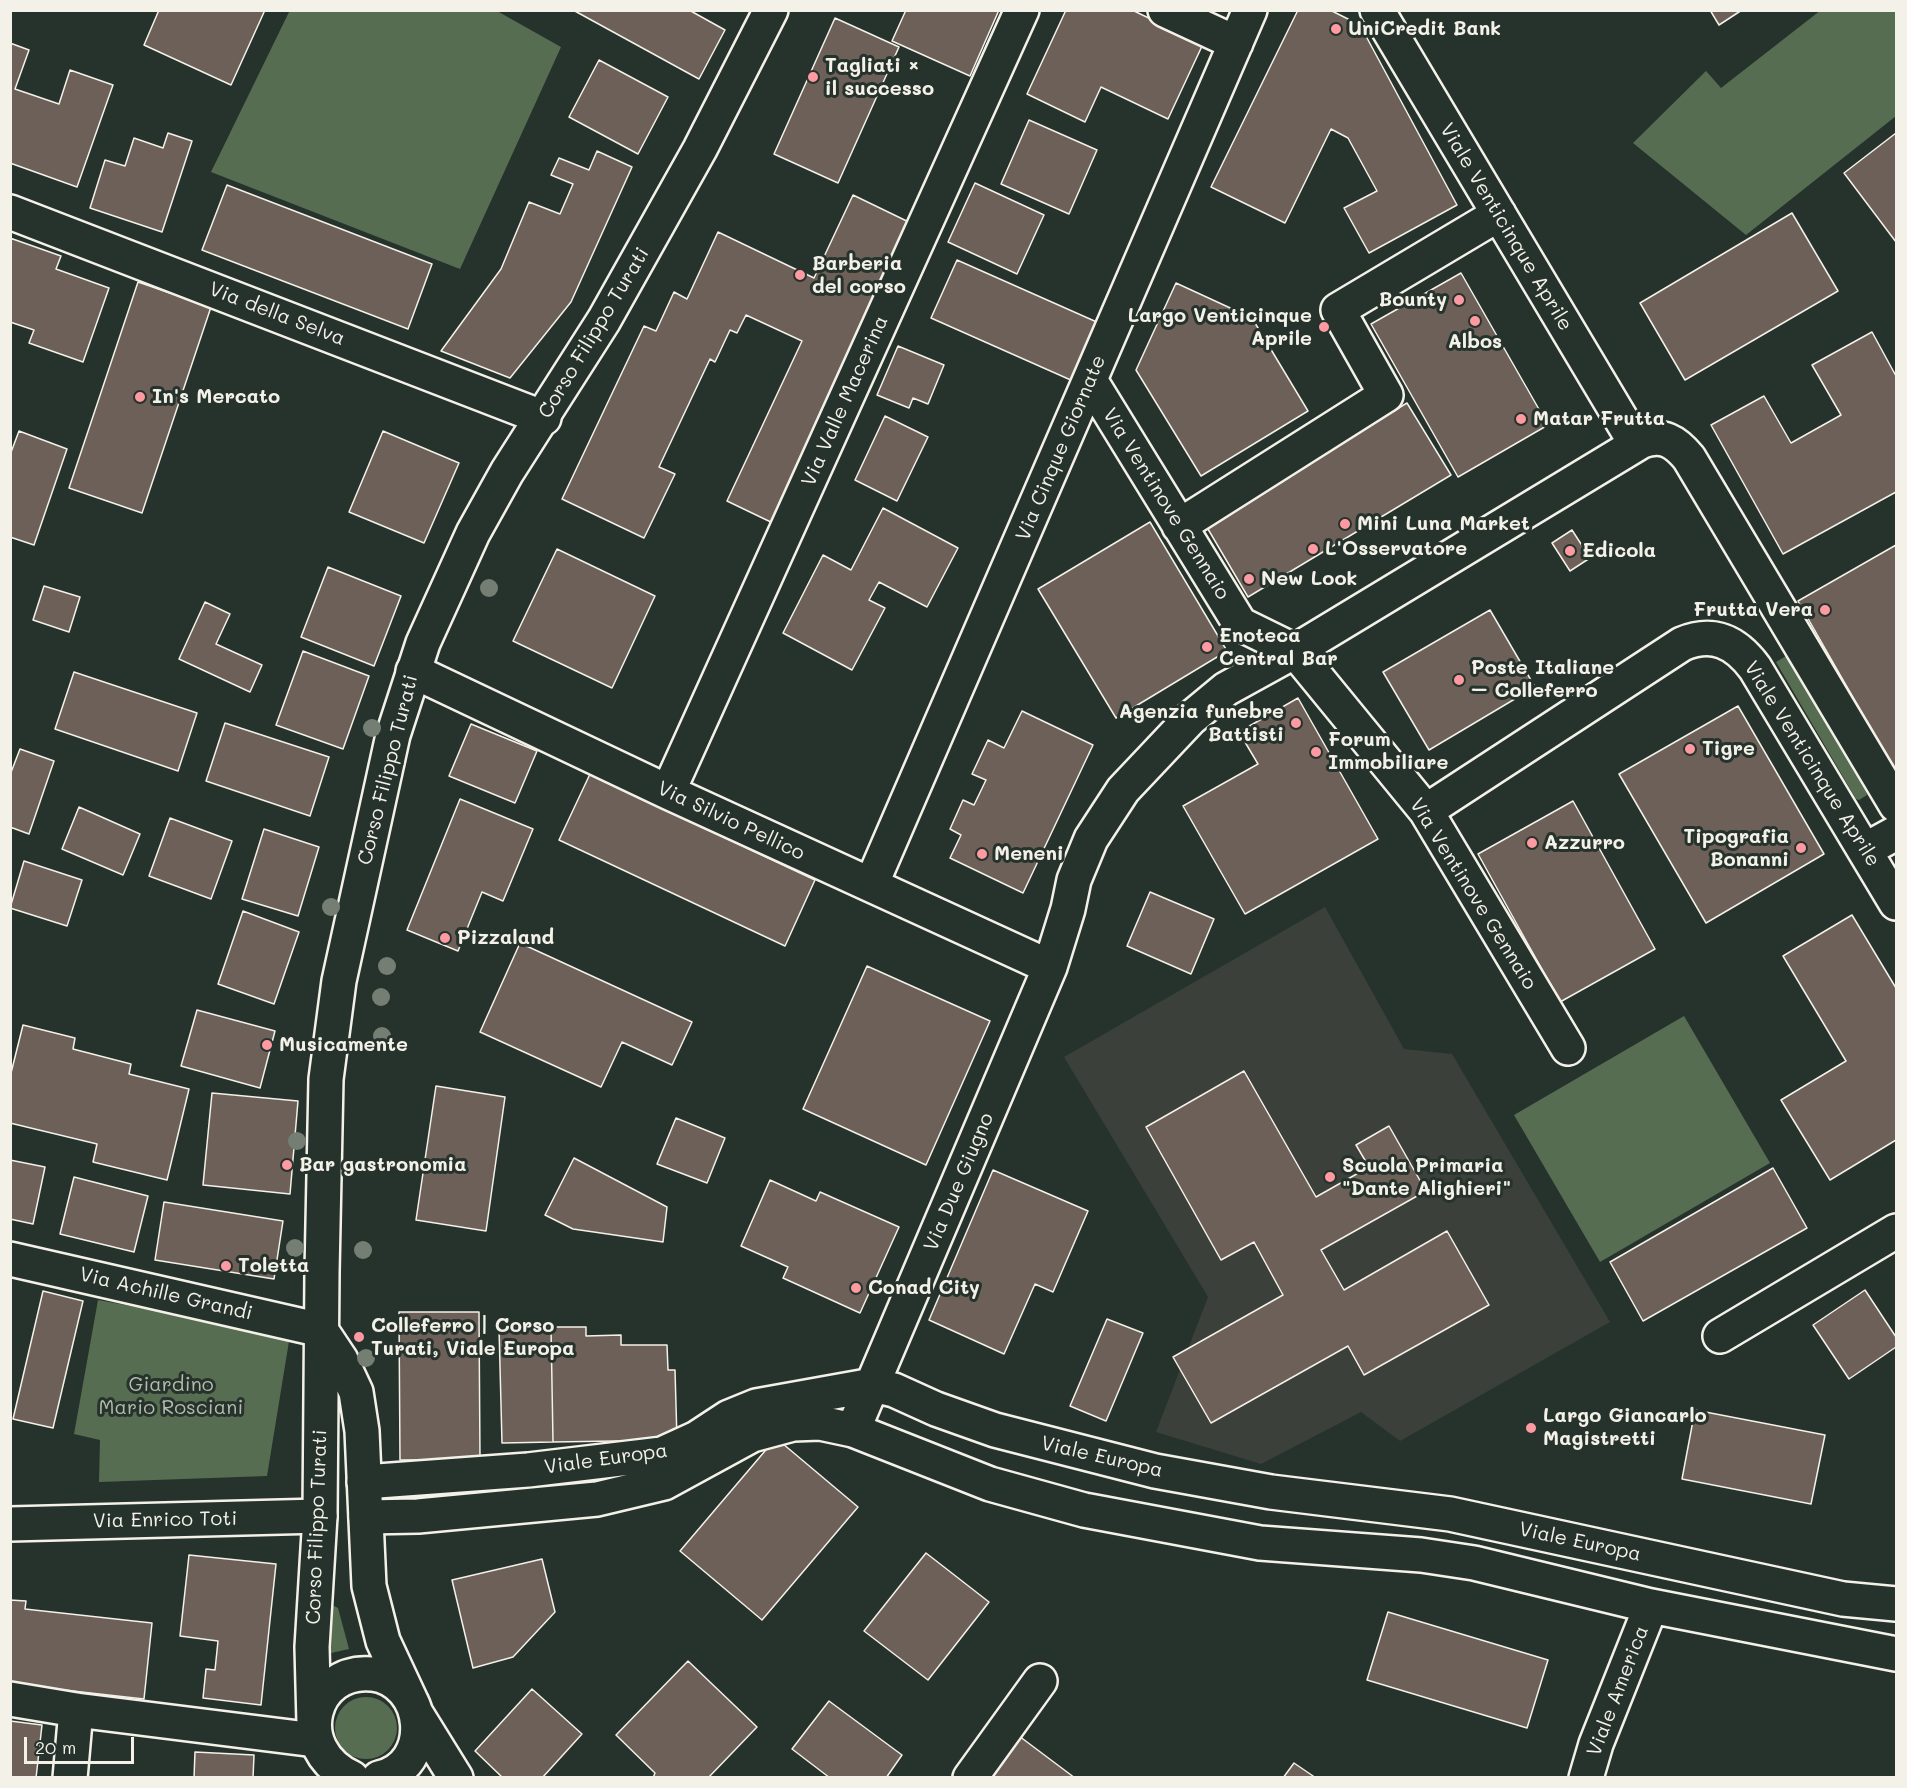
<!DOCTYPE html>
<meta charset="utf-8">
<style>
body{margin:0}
#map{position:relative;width:1907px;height:1788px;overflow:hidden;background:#26332d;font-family:Mali,sans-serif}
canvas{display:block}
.frame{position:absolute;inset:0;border:12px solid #f4f1e8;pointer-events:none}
.scale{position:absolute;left:24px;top:1737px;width:110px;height:27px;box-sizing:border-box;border:3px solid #f4f1e8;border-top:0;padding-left:8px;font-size:18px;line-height:21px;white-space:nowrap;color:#f4f1e8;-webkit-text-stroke:4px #26332d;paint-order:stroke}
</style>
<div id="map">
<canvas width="1907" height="1788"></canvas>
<div class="frame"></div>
<div class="scale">20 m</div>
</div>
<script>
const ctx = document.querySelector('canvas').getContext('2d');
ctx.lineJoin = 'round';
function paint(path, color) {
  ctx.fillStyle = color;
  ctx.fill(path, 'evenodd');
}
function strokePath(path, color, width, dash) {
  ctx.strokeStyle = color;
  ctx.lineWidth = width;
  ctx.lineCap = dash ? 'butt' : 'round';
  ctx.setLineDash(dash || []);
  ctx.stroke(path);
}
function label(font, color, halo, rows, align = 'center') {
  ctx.font = font + ' Mali,sans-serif';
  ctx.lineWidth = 6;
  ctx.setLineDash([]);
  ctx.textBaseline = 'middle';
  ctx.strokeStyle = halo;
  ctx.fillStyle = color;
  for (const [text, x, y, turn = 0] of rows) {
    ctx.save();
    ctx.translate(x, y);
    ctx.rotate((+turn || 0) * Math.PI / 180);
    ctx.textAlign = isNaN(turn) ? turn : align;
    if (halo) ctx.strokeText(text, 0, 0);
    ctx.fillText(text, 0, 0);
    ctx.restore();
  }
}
paint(new Path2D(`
 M 1325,907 L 1404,1049 L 1452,1054 L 1610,1322 L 1400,1441 L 1361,1412 L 1261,1464 L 1156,1432 L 1208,1297 L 1064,1057 Z`), '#3b403a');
paint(new Path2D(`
 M 290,10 L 497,11 L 561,47 L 460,269 L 211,172 Z
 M 1821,10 L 1896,11 L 1896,116 L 1746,235 L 1633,143 L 1706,71 L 1721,88 Z
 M 1786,656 L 1866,792 L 1867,795 L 1859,800 L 1856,799 L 1776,662 Z
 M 1684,1016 L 1770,1163 L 1600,1262 L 1514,1115 Z
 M 98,1300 L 290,1335 L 267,1476 L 99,1482 L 100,1440 L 74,1434 Z
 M 332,1605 L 338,1608 L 349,1649 L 331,1653 Z
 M335 1728a31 31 0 1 1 62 0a31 31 0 1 1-62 0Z`), '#576d51');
const building = new Path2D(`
 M 159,10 L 265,10 L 231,85 L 144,45 Z
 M 573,10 L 689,10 L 725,30 L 699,79 Z
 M 906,10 L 999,10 L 970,76 L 892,41 Z
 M 1066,10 L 1132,10 L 1203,44 L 1168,119 L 1101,87 L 1085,122 L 1027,94 Z
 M 1298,10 L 1330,10 L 1360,25 L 1457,205 L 1369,253 L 1344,208 L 1377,191 L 1348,138 L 1331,129 L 1285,223 L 1211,187 Z
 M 1710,10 L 1742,10 L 1719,25 Z
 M 835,18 L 899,47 L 838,183 L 774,154 Z
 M 10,43 L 29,50 L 15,89 L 59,104 L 70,70 L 113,85 L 77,187 L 10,163 Z
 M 599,60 L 668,97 L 638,154 L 569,117 Z
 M 1029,120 L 1097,150 L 1069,214 L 1001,184 Z
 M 168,133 L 192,141 L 162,232 L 90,208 L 105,160 L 125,166 L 134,138 L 163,148 Z
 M 1896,133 L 1896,242 L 1844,173 Z
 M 597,151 L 632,167 L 571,302 L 510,378 L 441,351 L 501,269 L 529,202 L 560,214 L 573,184 L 551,175 L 559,158 L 589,170 Z
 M 975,183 L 1044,215 L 1017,274 L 948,242 Z
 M 227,185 L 432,264 L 408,329 L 202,250 Z
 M 853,195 L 917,226 L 777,525 L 727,501 L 802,341 L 746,315 L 737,333 L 730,330 L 715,362 L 710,359 L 659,467 L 675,474 L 644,538 L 562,499 L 644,326 L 656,331 L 674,292 L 687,299 L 718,232 L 814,278 Z
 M 1792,213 L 1838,291 L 1685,380 L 1640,303 Z
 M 10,238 L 61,256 L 56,269 L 109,288 L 83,362 L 29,343 L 34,330 L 10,322 Z
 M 957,260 L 1099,323 L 1073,381 L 931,318 Z
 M 1461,273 L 1548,425 L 1458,477 L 1371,324 Z
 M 138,282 L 211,307 L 142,513 L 69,488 Z
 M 1176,283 L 1252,318 L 1308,411 L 1201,476 L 1136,370 Z
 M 1872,332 L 1896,376 L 1896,492 L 1783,554 L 1711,425 L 1764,396 L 1791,443 L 1841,415 L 1812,365 Z
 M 898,346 L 944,365 L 928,404 L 913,398 L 909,408 L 877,395 Z
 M 1407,403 L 1451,475 L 1248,597 L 1205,524 Z
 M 885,416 L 928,437 L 897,501 L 855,480 Z
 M 19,431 L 67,449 L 34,545 L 10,537 L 10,455 Z
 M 383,431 L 459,463 L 424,543 L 349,512 Z
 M 883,508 L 958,548 L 927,607 L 879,582 L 869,600 L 885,608 L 852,670 L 783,633 L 823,555 L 851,570 Z
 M 1150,522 L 1227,651 L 1116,718 L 1038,589 Z
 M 1572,530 L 1590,558 L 1570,571 L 1552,543 Z
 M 1896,545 L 1896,773 L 1798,601 Z
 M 557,549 L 655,596 L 612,688 L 513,641 Z
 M 328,567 L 401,596 L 374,666 L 301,637 Z
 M 44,586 L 80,597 L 69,632 L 33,620 Z
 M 205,602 L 230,614 L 216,644 L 262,665 L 250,692 L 179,659 Z
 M 1490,610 L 1535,687 L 1429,750 L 1383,672 Z
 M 303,651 L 369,676 L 343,749 L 276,725 Z
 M 74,672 L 197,713 L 178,771 L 55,729 Z
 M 1298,698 L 1378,839 L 1245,914 L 1183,806 L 1258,764 L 1239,732 Z
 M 1738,706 L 1824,854 L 1706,923 L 1619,774 Z
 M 1022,711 L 1093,745 L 1023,893 L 950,858 L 961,835 L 950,829 L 963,800 L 974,805 L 986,780 L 972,774 L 988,740 L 1004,748 Z
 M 225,723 L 329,757 L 310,816 L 206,781 Z
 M 471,724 L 537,751 L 515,803 L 449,776 Z
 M 20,749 L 54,761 L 29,834 L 10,827 L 10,775 Z
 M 590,774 L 815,880 L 785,946 L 559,840 Z
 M 460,799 L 533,829 L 503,901 L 482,892 L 458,951 L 407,930 Z
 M 1573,801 L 1655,949 L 1560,1002 L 1478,854 Z
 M 79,807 L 140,834 L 123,875 L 62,849 Z
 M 170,818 L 232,841 L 211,899 L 149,876 Z
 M 264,829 L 319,847 L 298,916 L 242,899 Z
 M 24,861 L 82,880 L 67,926 L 10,908 Z
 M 1150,892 L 1214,919 L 1191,974 L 1127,946 Z
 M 243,911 L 299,932 L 274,1004 L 218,984 Z
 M 1852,915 L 1896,988 L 1896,1140 L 1830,1180 L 1781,1100 L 1846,1061 L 1783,956 Z
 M 520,943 L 692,1022 L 672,1065 L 622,1042 L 601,1087 L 480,1032 Z
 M 867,966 L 990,1021 L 926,1165 L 803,1109 Z
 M 197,1010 L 275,1031 L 260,1088 L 181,1066 Z
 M 23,1025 L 75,1038 L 73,1049 L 131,1064 L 129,1074 L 189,1089 L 167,1180 L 93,1162 L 97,1144 L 10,1123 L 10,1077 Z
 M 1244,1071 L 1316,1197 L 1369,1167 L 1356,1145 L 1389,1126 L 1426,1191 L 1321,1250 L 1344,1290 L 1447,1231 L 1489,1305 L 1364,1375 L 1348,1346 L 1211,1423 L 1173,1357 L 1283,1295 L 1254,1242 L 1221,1260 L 1146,1127 Z
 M 436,1086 L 505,1097 L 486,1231 L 416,1220 Z
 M 212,1093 L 298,1101 L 290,1194 L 203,1185 Z
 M 676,1118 L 725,1138 L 707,1183 L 657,1164 Z
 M 574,1158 L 667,1207 L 663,1242 L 573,1229 L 545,1215 Z
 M 10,1160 L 45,1167 L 33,1224 L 10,1219 Z
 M 1773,1168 L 1807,1228 L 1643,1321 L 1610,1262 Z
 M 993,1170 L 1088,1211 L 1053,1292 L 1035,1284 L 1004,1354 L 929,1320 Z
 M 74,1177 L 148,1196 L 134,1252 L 60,1234 Z
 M 770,1180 L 816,1201 L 820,1192 L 899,1227 L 860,1313 L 783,1278 L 788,1267 L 741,1246 Z
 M 164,1202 L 283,1221 L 274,1279 L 155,1260 Z
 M 1865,1290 L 1896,1337 L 1896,1347 L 1849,1379 L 1813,1325 Z
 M 43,1291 L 83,1301 L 53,1428 L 13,1419 Z
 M 399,1312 L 479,1312 L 480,1460 L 400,1460 Z
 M 1107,1319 L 1143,1333 L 1106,1421 L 1070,1406 Z
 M 551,1327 L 553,1442 L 502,1443 L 499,1328 Z
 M 551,1327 L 586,1327 L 586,1336 L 621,1335 L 621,1345 L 667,1345 L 668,1370 L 675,1370 L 677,1440 L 553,1442 Z
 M 1695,1410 L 1825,1435 L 1811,1504 L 1682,1479 Z
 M 776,1438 L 858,1507 L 762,1620 L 680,1551 Z
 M 926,1553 L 989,1602 L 928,1680 L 864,1631 Z
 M 189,1555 L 276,1564 L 261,1705 L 203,1698 L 206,1669 L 215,1670 L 218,1641 L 180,1636 Z
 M 542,1559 L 555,1612 L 513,1657 L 473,1668 L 452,1580 Z
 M 10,1600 L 26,1601 L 25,1609 L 152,1623 L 144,1699 L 10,1684 Z
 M 1388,1612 L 1548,1660 L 1527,1728 L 1367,1680 Z
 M 688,1661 L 757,1727 L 708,1778 L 653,1778 L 655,1773 L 616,1735 Z
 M 532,1689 L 582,1734 L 542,1778 L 503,1778 L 475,1751 Z
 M 829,1701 L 902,1755 L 886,1778 L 830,1778 L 792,1749 Z
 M 10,1721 L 42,1725 L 36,1778 L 10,1778 Z
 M 1015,1733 L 1075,1778 L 982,1778 Z
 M 195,1752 L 254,1755 L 253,1778 L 194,1778 Z
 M 1294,1763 L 1316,1778 L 1283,1778 Z`);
paint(building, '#6c6059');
strokePath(building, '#f4f1e8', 1.5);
const street = new Path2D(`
 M 1165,10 L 1236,43
 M 1377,10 L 1636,444
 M 10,212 L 544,418
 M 1090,380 L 1240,624 L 1295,651 L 1426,811 L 1568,1048
 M 1179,526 L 1386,395 L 1338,310 L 1499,214
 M 413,671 L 668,792 L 1050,967
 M 668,792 L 1022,10
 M 1426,811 L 1682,644 C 1713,631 1736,642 1755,668 L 1896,903
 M 1865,850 L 1896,833
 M 871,885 L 1250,10
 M 10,1259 L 321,1330
 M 1720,1336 L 1896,1231
 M 853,1430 L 1050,967 L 1068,909 L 1074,880 L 1091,839 L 1123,790 L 1191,718 L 1226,689 L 1295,651 L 1642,441 C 1663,434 1675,441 1689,458 L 1896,805
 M 364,1482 L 528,1470 L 662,1454 L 697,1438 L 729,1417 L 756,1406 L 873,1385 L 894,1390 L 936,1409 L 995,1430 L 1155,1471 L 1271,1492 L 1450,1514 L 1843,1599 L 1896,1604
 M 366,1517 L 418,1516 L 597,1499 L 664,1483 L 752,1435 L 793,1424 L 820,1423 L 853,1430 L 990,1484 L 1084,1510 L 1260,1543 L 1421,1555 L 1474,1563 L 1651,1606 L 1896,1654
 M 10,1524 L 320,1516
 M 10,1699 L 76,1710 L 315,1740
 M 70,1778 L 76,1710
 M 970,1778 L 1040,1681
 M 1586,1778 L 1596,1744 L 1651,1606`);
const secondary = new Path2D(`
 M 321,1330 L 341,1360 L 356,1392 L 362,1431 L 369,1586 L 383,1641 L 411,1701
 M 417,1715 L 456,1778
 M 314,1724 L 312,1647 L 320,1516 L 322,1272 L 326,1079 L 339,981 L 393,735 L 423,643 L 473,533 L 507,472 L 604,320 L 700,149 L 771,10
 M 352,1778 C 289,1748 312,1668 372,1674 C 428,1681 435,1766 379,1778`);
strokePath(street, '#f4f1e8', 38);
strokePath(secondary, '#f4f1e8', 38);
strokePath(street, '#26332d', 33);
strokePath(secondary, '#26332d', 33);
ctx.fillStyle = '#757e73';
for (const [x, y] of [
 [489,588],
 [372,728],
 [331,907],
 [387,966],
 [381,997],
 [382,1036],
 [297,1141],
 [295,1248],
 [363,1250],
 [366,1358]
]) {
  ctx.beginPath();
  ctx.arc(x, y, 9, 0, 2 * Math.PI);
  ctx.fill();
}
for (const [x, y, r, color] of [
 [1336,29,6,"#ff9aa2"],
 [813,77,6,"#ff9aa2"],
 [800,275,6,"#ff9aa2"],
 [1459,300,6,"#ff9aa2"],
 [1475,321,6,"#ff9aa2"],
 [1324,327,6,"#ff9aa2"],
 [140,397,6,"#ff9aa2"],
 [1521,419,6,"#ff9aa2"],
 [1345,524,6,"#ff9aa2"],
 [1313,549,6,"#ff9aa2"],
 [1570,551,6,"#ff9aa2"],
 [1249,579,6,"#ff9aa2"],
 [1825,610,6,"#ff9aa2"],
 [1207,647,6,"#ff9aa2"],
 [1459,680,6,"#ff9aa2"],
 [1296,723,6,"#ff9aa2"],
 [1690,749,6,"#ff9aa2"],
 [1316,752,6,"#ff9aa2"],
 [1532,843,6,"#ff9aa2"],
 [1801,848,6,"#ff9aa2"],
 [982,854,6,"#ff9aa2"],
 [445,938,6,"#ff9aa2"],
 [267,1045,6,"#ff9aa2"],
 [287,1165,6,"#ff9aa2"],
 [1330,1177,6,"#ff9aa2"],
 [226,1266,6,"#ff9aa2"],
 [856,1288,6,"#ff9aa2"],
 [359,1337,6,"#ff9aa2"],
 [1531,1428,6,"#ff9aa2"]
]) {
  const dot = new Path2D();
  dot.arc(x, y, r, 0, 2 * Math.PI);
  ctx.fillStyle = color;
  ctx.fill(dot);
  strokePath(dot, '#26332d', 2);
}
label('bold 20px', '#f4f1e8', '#26332d', [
 ["UniCredit Bank",1348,29],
 ["Tagliati ×",825,66],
 ["il successo",825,89],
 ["Barberia",812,264],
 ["del corso",812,287],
 ["Bounty",1447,300,"right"],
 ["Largo Venticinque",1312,316,"right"],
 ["Aprile",1312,339,"right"],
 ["Albos",1475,342,"center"],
 ["In's Mercato",152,397],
 ["Matar Frutta",1533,419],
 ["Mini Luna Market",1357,524],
 ["L'Osservatore",1325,549],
 ["Edicola",1582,551],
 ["New Look",1261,579],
 ["Frutta Vera",1813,610,"right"],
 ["Enoteca",1219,636],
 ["Central Bar",1219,659],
 ["Poste Italiane",1471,668],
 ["– Colleferro",1471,691],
 ["Agenzia funebre",1284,712,"right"],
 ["Battisti",1284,735,"right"],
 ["Forum",1328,740],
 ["Immobiliare",1328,763],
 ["Tigre",1702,749],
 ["Tipografia",1789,837,"right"],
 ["Bonanni",1789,860,"right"],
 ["Azzurro",1544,843],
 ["Meneni",994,854],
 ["Pizzaland",457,938],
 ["Musicamente",279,1045],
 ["Bar gastronomia",299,1165],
 ["Scuola Primaria",1342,1166],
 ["\"Dante Alighieri\"",1342,1189],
 ["Toletta",238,1266],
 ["Conad City",868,1288],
 ["Colleferro | Corso",371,1326],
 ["Turati, Viale Europa",371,1349],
 ["Largo Giancarlo",1543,1416],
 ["Magistretti",1543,1439]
], 'left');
label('20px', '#f4f1e8', '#26332d', [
 ["Viale Venticinque Aprile",1506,227,59],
 ["Via della Selva",277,314,21],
 ["Corso Filippo Turati",594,333,-59],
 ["Via Valle Macerina",845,401,-66],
 ["Via Cinque Giornate",1061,448,-67],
 ["Via Ventinove Gennaio",1166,504,58],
 ["Viale Venticinque Aprile",1812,764,58],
 ["Corso Filippo Turati",388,770,-76],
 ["Via Silvio Pellico",731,821,25],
 ["Via Ventinove Gennaio",1473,894,58],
 ["Via Due Giugno",959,1182,-67],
 ["Via Achille Grandi",166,1294,13],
 ["Viale Europa",1102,1457,13],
 ["Viale Europa",606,1459,-8],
 ["Via Enrico Toti",165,1520,-1],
 ["Corso Filippo Turati",317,1527,-88],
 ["Viale Europa",1580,1542,12],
 ["Viale America",1618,1691,-69]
]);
label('20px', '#b5bcac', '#26332d', [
 ["Giardino",171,1385],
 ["Mario Rosciani",171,1408]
]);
</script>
